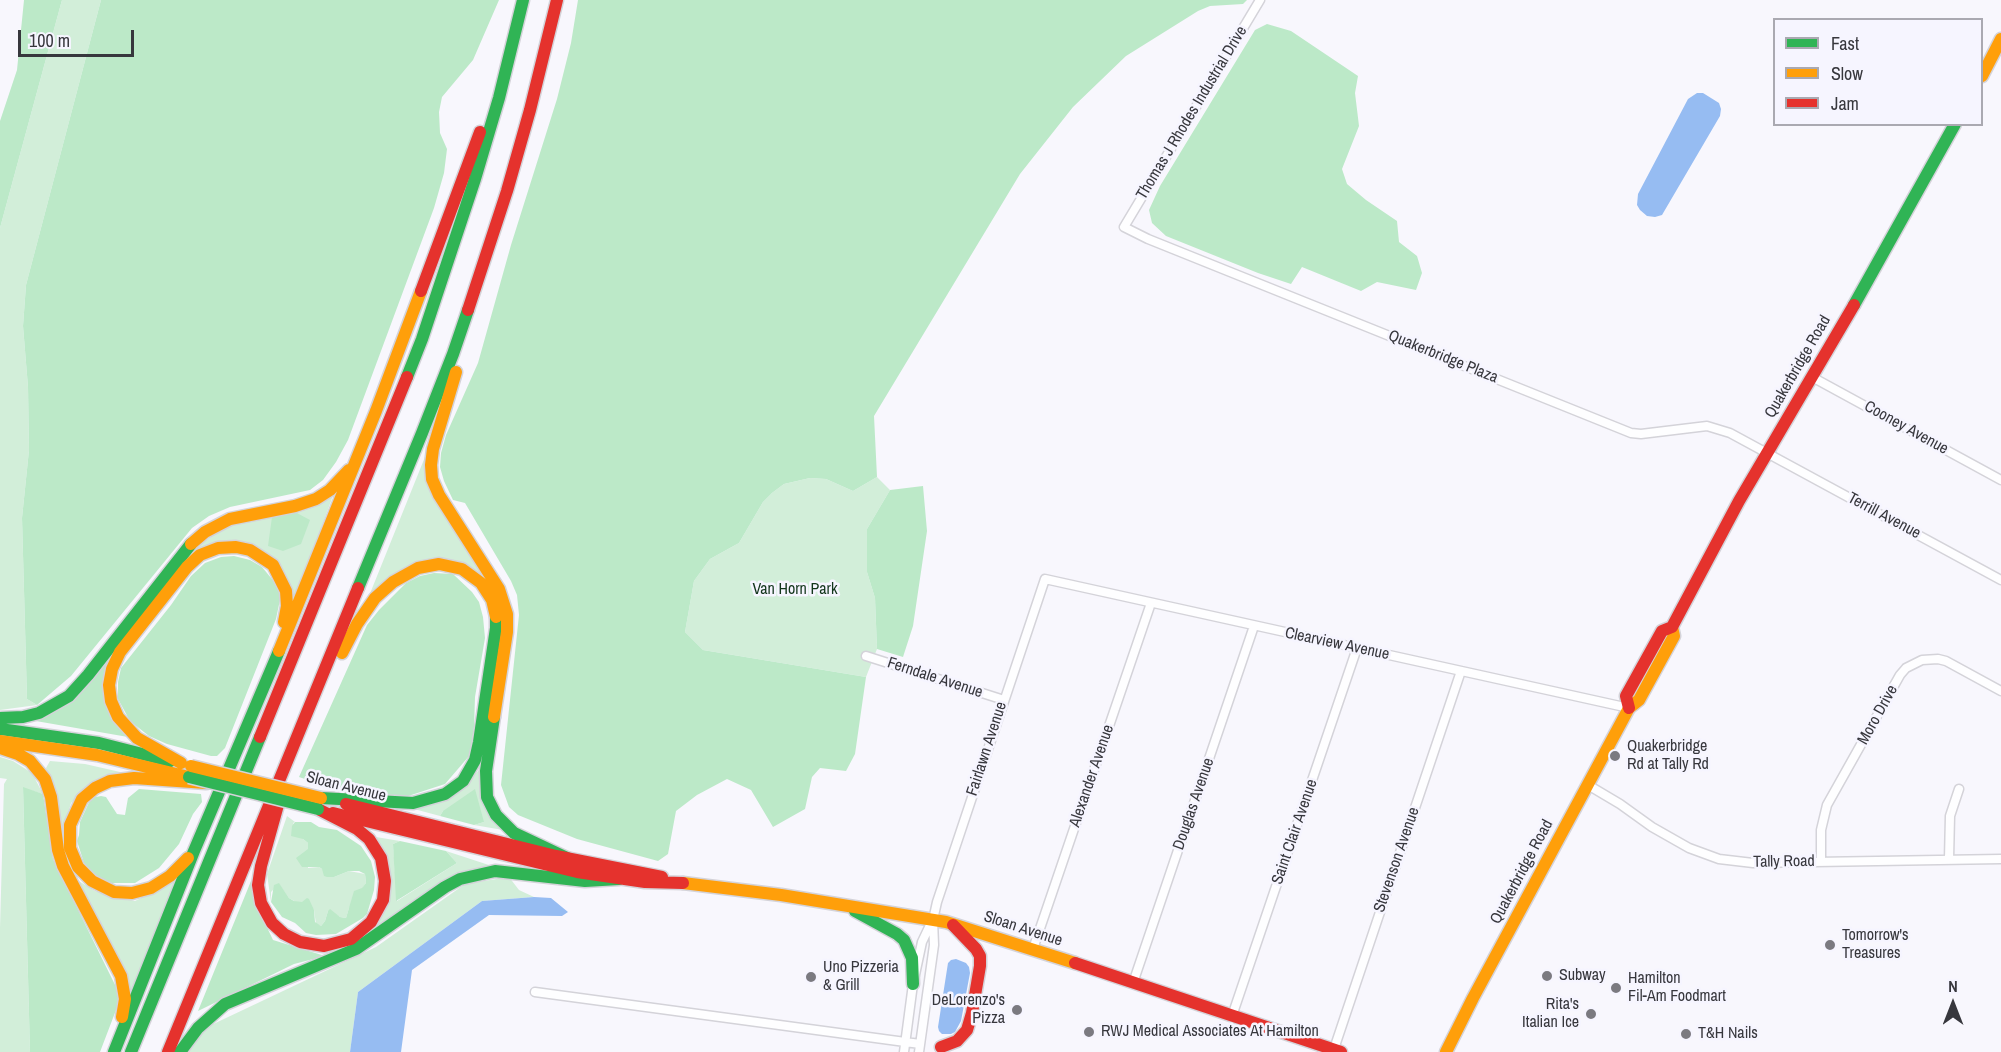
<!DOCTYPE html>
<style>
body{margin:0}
#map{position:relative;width:2001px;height:1052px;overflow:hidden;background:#f8f7fd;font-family:"Archivo Narrow",sans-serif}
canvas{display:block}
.legend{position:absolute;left:1773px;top:18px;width:210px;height:108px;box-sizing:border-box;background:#f6f5ff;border:2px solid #aaa9b1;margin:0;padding:8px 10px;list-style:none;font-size:18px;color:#37373d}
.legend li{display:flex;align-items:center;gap:12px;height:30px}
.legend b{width:30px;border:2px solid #aaa9b1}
.north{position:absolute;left:1923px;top:974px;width:60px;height:60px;-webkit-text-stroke:4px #f6f5ff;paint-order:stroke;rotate:0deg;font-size:16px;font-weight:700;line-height:24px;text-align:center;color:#37373d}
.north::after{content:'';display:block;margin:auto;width:21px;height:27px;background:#37373d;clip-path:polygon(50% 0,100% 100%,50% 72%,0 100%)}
.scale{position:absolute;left:18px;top:30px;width:116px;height:27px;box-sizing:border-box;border:3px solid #37373d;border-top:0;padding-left:8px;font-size:18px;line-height:21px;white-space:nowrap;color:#37373d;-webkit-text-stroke:4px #f6f5ff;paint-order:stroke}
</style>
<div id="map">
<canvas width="2001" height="1052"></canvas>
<ul class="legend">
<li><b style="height:8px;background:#30b455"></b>Fast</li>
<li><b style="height:8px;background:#ff9f0a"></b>Slow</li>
<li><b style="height:8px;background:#e5322d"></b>Jam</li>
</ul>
<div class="north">N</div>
<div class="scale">100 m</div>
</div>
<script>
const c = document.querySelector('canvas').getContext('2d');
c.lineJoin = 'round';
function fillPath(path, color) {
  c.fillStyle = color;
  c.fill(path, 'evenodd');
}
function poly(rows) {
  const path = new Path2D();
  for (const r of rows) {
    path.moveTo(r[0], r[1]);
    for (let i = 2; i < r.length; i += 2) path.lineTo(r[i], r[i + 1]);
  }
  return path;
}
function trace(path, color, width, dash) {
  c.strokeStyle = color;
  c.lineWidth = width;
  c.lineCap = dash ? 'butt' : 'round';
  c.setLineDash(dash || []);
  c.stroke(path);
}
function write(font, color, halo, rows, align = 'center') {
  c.font = font + ' "Archivo Narrow",sans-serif';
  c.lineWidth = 5;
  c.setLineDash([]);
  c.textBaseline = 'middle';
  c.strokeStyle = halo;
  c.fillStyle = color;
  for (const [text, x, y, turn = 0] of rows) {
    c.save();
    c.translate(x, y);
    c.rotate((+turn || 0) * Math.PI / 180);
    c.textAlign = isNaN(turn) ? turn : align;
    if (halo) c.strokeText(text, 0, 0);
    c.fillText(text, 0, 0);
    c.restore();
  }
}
fillPath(poly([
 [62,0,101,0,26,285,23,326,28,387,29,450,22,518,27,699,37,705,0,710,0,228],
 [429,447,428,478,483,574,446,560,369,596],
 [877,477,890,490,867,529,867,572,875,598,877,649,866,677,703,650,685,632,694,581,710,559,739,543,763,502,772,493,784,484,810,478,826,479,853,491],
 [334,493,292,608,272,558,195,548,227,526,295,512],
 [0,757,13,761,32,773,43,794,23,788,30,1052,0,1052,0,928,4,784,7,779,0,778],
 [50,761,85,764,129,774,95,781,71,803,64,827,60,831,59,809,46,768],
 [481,768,503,830,474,825,484,822,443,811,440,816,414,809,469,780],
 [287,816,295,822,293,823,303,839,308,843,308,868,319,867,334,877,349,871,365,874,366,883,349,908,346,918,340,917,328,911,325,921,321,926,316,924,314,910,302,902,296,902,289,898,279,884,271,892,271,902,267,874],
 [376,837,400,841,393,844,397,901,457,863,446,851,495,867,376,927,389,892],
 [509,877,519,890,534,897,482,901,358,992,350,1052,189,1052,207,1027,376,947,465,884],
 [77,880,95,891,135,901,177,880,132,995]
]), '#d2eed9');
fillPath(poly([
 [24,0,62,0,0,228,0,121,17,70],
 [101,0,499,0,473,60,442,97,439,112,440,133,447,149,444,173,434,208,348,440,336,462,323,480,310,490,230,507,209,516,192,528,71,676,37,705,27,699,22,518,29,450,28,387,23,326,26,285],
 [578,0,1247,0,1243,4,1210,6,1198,11,1126,56,1073,107,1020,174,874,416,877,477,853,491,826,479,810,478,784,484,772,493,763,502,739,543,710,559,694,581,685,632,703,650,866,677,855,754,846,771,820,768,812,777,805,809,773,827,751,790,727,779,697,795,676,811,668,854,658,861,577,839,518,815,509,807,501,785,519,615,517,595,511,581,465,503,453,500,444,481,440,467,441,453,446,435,478,363,511,245,557,99,571,43],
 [1267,24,1291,31,1358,76,1355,93,1359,126,1342,169,1347,184,1366,200,1397,221,1399,242,1417,256,1422,273,1416,290,1377,282,1361,291,1302,267,1291,284,1258,273,1166,236,1152,223,1149,210,1160,186,1255,30],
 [923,486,927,531,913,626,903,657,877,649,875,598,867,572,867,529,890,490],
 [295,512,310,520,301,544,283,551,268,546,272,517],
 [234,556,250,560,262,567,276,584,281,595,276,619,225,748,217,756,211,756,167,744,149,736,130,721,118,699,118,682,121,668,171,605,191,576,205,563,221,557],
 [434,573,453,574,472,592,479,602,483,617,485,638,475,697,474,728,470,755,445,784,402,798,326,786,299,777,367,625,379,610,406,583,420,576],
 [108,661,128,737,30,720],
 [23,787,43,794,53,859,121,997,100,1052,30,1052],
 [139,789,201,794,202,802,193,814,179,844,159,868,135,883,110,883,95,875,84,863,77,841,79,835,80,822,91,798,101,796,106,797,117,814,125,815,128,798],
 [475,789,484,822,474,825,440,816,443,811],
 [295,822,311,822,319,827,337,830,361,846,371,861,375,877,374,890,367,914,363,918,336,934,316,935,306,933,295,923,282,917,271,902,274,885,279,883,289,898,294,901,302,902,307,898,309,899,314,910,315,922,321,926,325,921,328,911,330,909,340,917,346,918,354,891,362,888,366,883,365,874,359,871,349,871,334,877,327,877,324,876,322,869,319,867,302,867,296,858,308,849,308,843,303,839,291,836,292,826],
 [400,841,446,851,457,863,396,901,393,844],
 [251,881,255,902,273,940,325,956,294,964,198,1011]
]), '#bce9c8');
fillPath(poly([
 [1697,93,1703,93,1719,103,1721,109,1720,116,1662,215,1655,217,1647,216,1640,210,1637,205,1638,194,1688,99],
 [534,897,551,898,568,912,562,916,489,915,412,970,401,1052,350,1052,358,992,482,901],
 [956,959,966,963,969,967,970,973,961,1021,955,1032,951,1034,942,1034,939,1031,938,1027,948,963,951,960]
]), '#96bcf2');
const street = poly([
 [1260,0,1124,227,1148,239,1631,433,1641,434,1707,426,1730,433,2001,580],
 [1812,377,2001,480],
 [866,656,1004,700],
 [1588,785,1620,804,1652,827,1689,848,1719,859,1753,863,2001,859],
 [1949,859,1950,816,1959,789],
 [1821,861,1821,830,1827,805,1900,675,1906,668,1922,660,1938,659,1946,661,2001,691],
 [1033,949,1151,603],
 [1133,983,1254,626],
 [535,992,920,1044],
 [1232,1016,1357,648],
 [1334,1049,1461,671],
 [904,1052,913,984,922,942,931,923],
 [919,1052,934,945,933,920,937,902,1045,579,1629,708]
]);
const fast = poly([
 [1854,305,1955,124],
 [407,377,422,339,475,179,499,98,523,0],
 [358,588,422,433,453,354,468,310],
 [494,717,486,771,487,797,496,815,514,833,569,859],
 [0,718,23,717,39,713,69,696,88,675,191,544],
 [0,729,99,743,170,761],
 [321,798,413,803,445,794,463,781,475,760,479,742,496,628,496,617],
 [855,911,897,934,904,940,912,958,913,984],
 [114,1052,194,851,279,651],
 [131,1052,260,737],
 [180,1052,198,1028,225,1004,356,949,445,887,460,879,495,871,585,881,619,879]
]);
const slow = poly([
 [1982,76,2001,39],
 [456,372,433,449,431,465,432,479,439,495,499,589,507,614,507,632,494,717],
 [191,544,205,532,230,519,295,506,316,499,330,490,349,470],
 [279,651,376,411,421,291],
 [342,653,357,624,375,598,393,582,418,568,439,564,462,569,481,583,492,600,496,617],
 [0,741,97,755,189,777],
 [0,748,18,754,30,761,45,779,51,797,58,850,63,866,121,976,125,999,122,1017],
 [181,763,137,738,118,717,111,701,109,685,112,669,120,652,187,567,200,555,218,548,236,547,250,550,273,565,286,591,287,606,284,622],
 [188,858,170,876,151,888,132,893,114,892,92,881,78,867,70,848,70,825,82,799,95,788,110,781,134,778,206,783],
 [683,883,781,895,946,922,1075,963],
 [1446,1052,1473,998,1629,708,1639,700,1674,636,1672,627]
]);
const jam = poly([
 [421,291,480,132],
 [468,310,507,191,530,110,557,0],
 [1629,708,1626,696,1662,631,1672,627,1739,501,1854,305],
 [260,737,407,377],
 [346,804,556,856,662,877],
 [278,805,261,866,258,885,261,903,272,923,284,934,300,942,324,946,351,939,371,922,383,900,385,881,381,858,369,839,357,829,318,809],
 [333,813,577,872,645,882,683,883],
 [1075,963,1341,1052],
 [941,1047,957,1041,967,1030,972,1013,980,966,980,956,976,949,953,925],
 [168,1052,358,588]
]);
trace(street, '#d4d3d9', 11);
trace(fast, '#d4d3d9', 15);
trace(slow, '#d4d3d9', 15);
trace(jam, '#d4d3d9', 15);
trace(street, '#fefeff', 8);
trace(fast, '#30b455', 12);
trace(slow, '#ff9f0a', 12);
trace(jam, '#e5322d', 12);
const fastBridge = poly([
 [189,777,318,809]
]);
const slowBridge = poly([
 [191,766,321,798]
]);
trace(fastBridge, '#d4d3d9', 15, []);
trace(slowBridge, '#d4d3d9', 15, []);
trace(fastBridge, '#30b455', 12);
trace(slowBridge, '#ff9f0a', 12);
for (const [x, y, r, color] of [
 [1615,756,6,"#7b7a80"],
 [1830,945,6,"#7b7a80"],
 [1547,976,6,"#7b7a80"],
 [811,977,6,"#7b7a80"],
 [1616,988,6,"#7b7a80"],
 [1017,1010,6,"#7b7a80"],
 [1591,1014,6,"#7b7a80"],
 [1089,1032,6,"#7b7a80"],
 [1686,1034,6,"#7b7a80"]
]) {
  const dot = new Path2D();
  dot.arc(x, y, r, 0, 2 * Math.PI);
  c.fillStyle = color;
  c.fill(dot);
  trace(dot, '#f6f5ff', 2);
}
write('16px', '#37373d', '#f6f5ff', [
 ["Thomas J Rhodes Industrial Drive",1192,113,-59],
 ["Quakerbridge Plaza",1443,357,22],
 ["Quakerbridge Road",1798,367,-60],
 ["Cooney Avenue",1906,428,29],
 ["Terrill Avenue",1884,516,28],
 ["Clearview Avenue",1337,644,12],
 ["Ferndale Avenue",935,678,18],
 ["Moro Drive",1878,715,-61],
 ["Fairlawn Avenue",987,749,-72],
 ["Alexander Avenue",1092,776,-71],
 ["Sloan Avenue",346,787,14],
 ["Douglas Avenue",1194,804,-71],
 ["Saint Clair Avenue",1295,832,-71],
 ["Stevenson Avenue",1397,860,-71],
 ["Tally Road",1784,862,-1],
 ["Quakerbridge Road",1522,872,-62],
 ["Sloan Avenue",1023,929,18]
]);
write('16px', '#12351b', '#f6f5ff', [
 ["Van Horn Park",795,590]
]);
write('16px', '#37373d', '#f6f5ff', [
 ["Quakerbridge",1627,747],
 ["Rd at Tally Rd",1627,765],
 ["Tomorrow's",1842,936],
 ["Treasures",1842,954],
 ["Uno Pizzeria",823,968],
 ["& Grill",823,986],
 ["Subway",1559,976],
 ["Hamilton",1628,979],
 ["Fil-Am Foodmart",1628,997],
 ["DeLorenzo's",1005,1001,"right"],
 ["Pizza",1005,1019,"right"],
 ["Rita's",1579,1005,"right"],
 ["Italian Ice",1579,1023,"right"],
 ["RWJ Medical Associates At Hamilton",1101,1032],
 ["T&H Nails",1698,1034]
], 'left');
</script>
